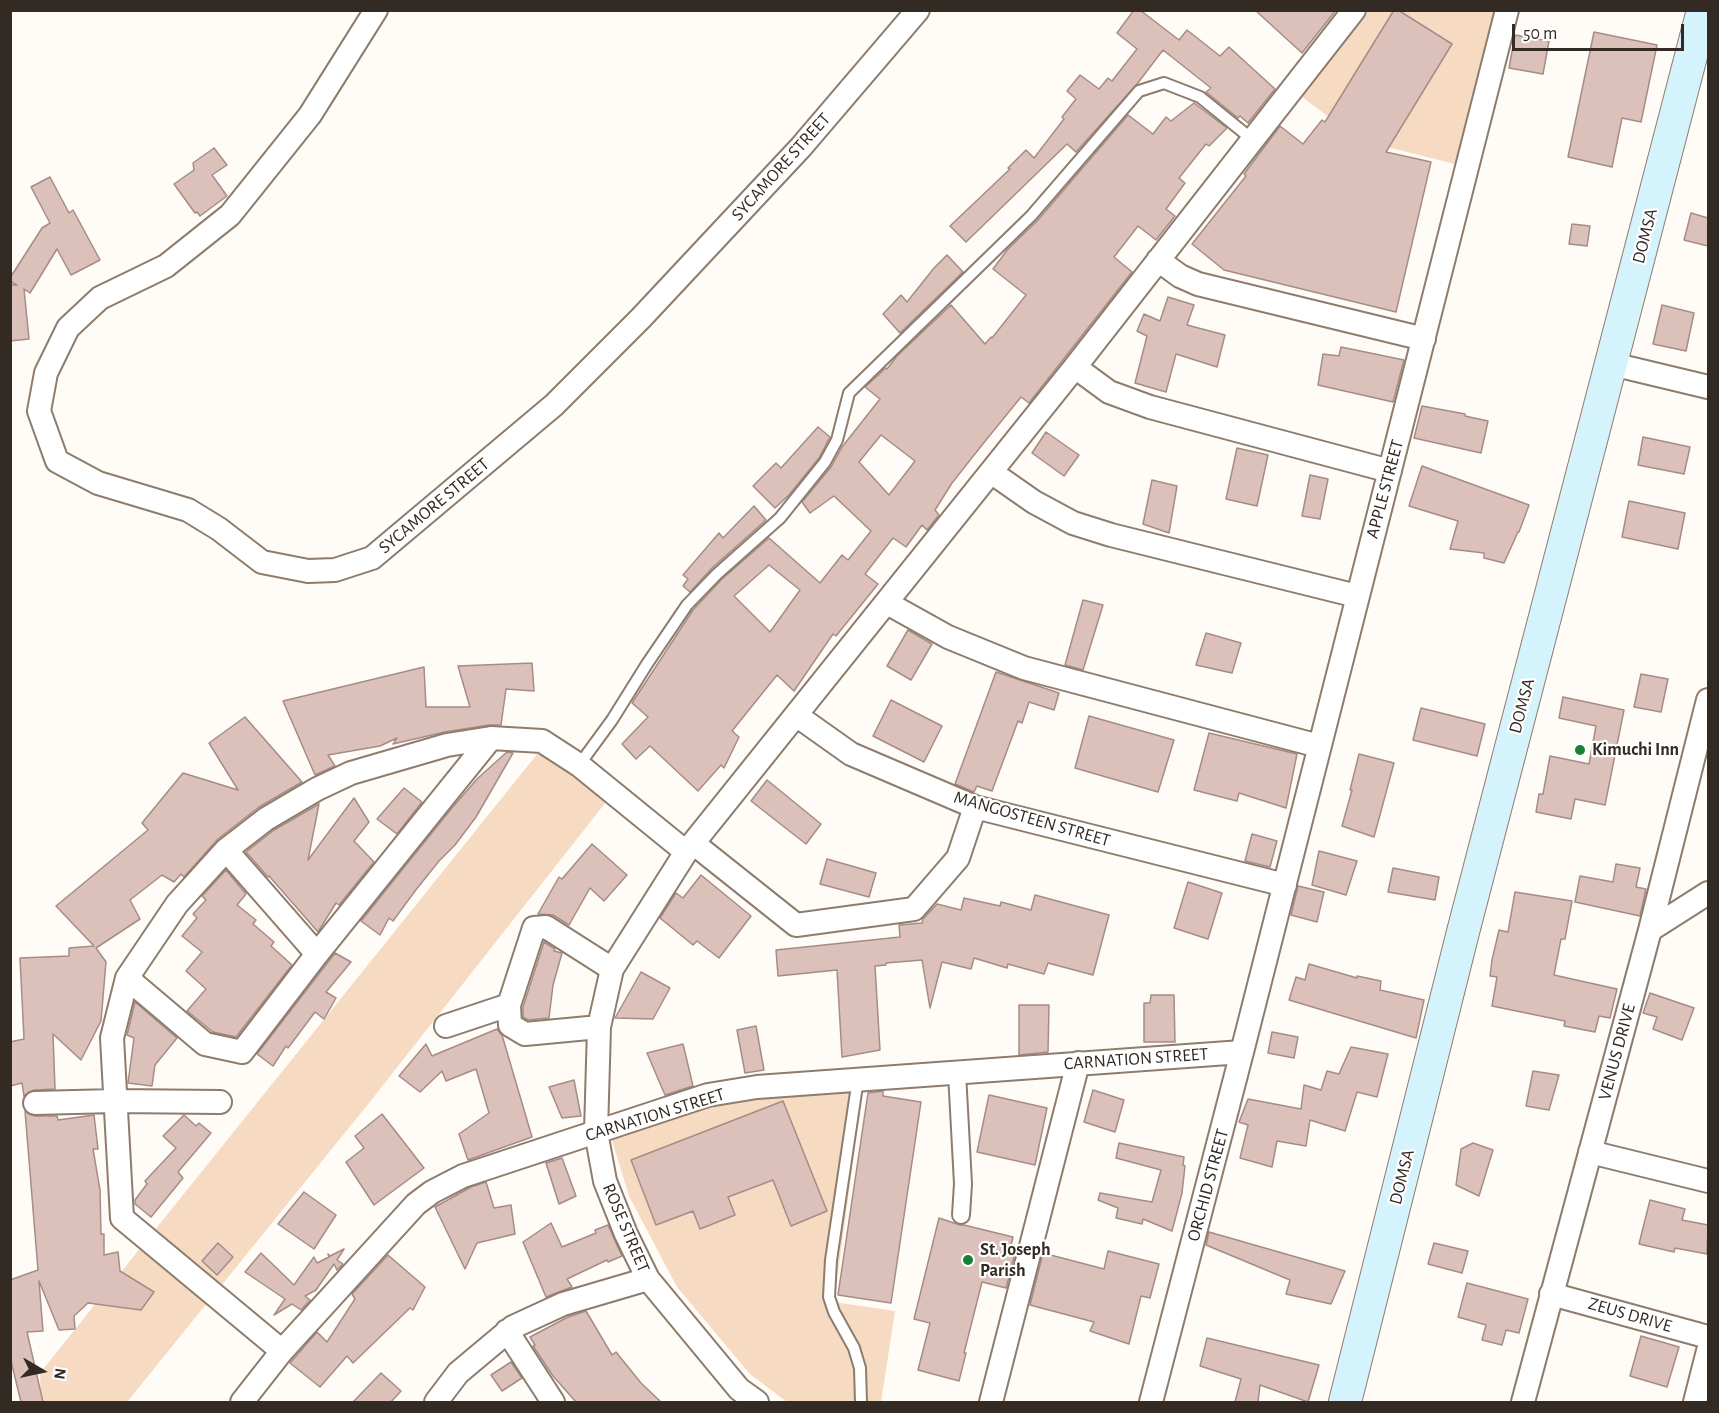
<!DOCTYPE html>
<style>
body{margin:0}
#map{position:relative;width:1719px;height:1413px;overflow:hidden;background:#fffbf7;font-family:"Alegreya Sans",sans-serif}
canvas{display:block}
.frame{position:absolute;inset:0;border:12px solid #322a23;pointer-events:none}
.north{position:absolute;left:12px;top:1341px;width:60px;height:60px;-webkit-text-stroke:4px #fff;paint-order:stroke;rotate:99deg;font-size:16px;font-weight:700;line-height:24px;text-align:center;color:#322a23}
.north::after{content:'';display:block;margin:auto;width:21px;height:27px;background:#322a23;clip-path:polygon(50% 0,100% 100%,50% 72%,0 100%)}
.scale{position:absolute;left:1512px;top:24px;width:172px;height:27px;box-sizing:border-box;border:3px solid #322a23;border-top:0;padding-left:8px;font-size:18px;line-height:21px;white-space:nowrap;color:#322a23;-webkit-text-stroke:4px #fff;paint-order:stroke}
</style>
<div id="map">
<canvas width="1719" height="1413"></canvas>
<div class="frame"></div>
<div class="north">N</div>
<div class="scale">50 m</div>
</div>
<script>
const c = document.querySelector('canvas').getContext('2d');
c.lineJoin = 'round';
function fillPath(path, color) {
  c.fillStyle = color;
  c.fill(path, 'evenodd');
}
function poly(rows) {
  const path = new Path2D();
  for (const r of rows) {
    path.moveTo(r[0], r[1]);
    for (let i = 2; i < r.length; i += 2) path.lineTo(r[i], r[i + 1]);
  }
  return path;
}
function trace(path, color, width, dash) {
  c.strokeStyle = color;
  c.lineWidth = width;
  c.lineCap = dash ? 'butt' : 'round';
  c.setLineDash(dash || []);
  c.stroke(path);
}
function write(font, color, halo, rows, align = 'center') {
  c.font = font + ' "Alegreya Sans",sans-serif';
  c.lineWidth = 4.5;
  c.setLineDash([]);
  c.textBaseline = 'middle';
  c.strokeStyle = halo;
  c.fillStyle = color;
  for (const [text, x, y, turn = 0] of rows) {
    c.save();
    c.translate(x, y);
    c.rotate((+turn || 0) * Math.PI / 180);
    c.textAlign = isNaN(turn) ? turn : align;
    if (halo) c.strokeText(text, 0, 0);
    c.fillText(text, 0, 0);
    c.restore();
  }
}
fillPath(poly([
 [1368,11,1495,11,1455,164,1359,140,1301,96],
 [538,753,572,775,606,802,369,1103,127,1402,41,1402,40,1373],
 [863,1088,834,1302,895,1311,881,1402,787,1402,750,1374,677,1287,629,1196,612,1140,712,1107,787,1095]
]), '#f6dac2');
const building = poly([
 [1134,10,1140,10,1179,40,1187,30,1220,56,1229,47,1275,89,1248,123,1240,116,1238,118,1206,92,1211,88,1163,50,1137,84,1076,152,1067,144,966,242,950,226,1010,169,1008,168,1026,150,1034,158,1064,119,1062,117,1076,99,1067,91,1080,75,1099,89,1108,78,1112,81,1137,49,1117,33,1134,10],
 [1255,10,1336,10,1302,53,1255,10],
 [1394,10,1398,10,1452,44,1386,152,1431,162,1396,312,1224,270,1192,244,1246,176,1244,174,1280,126,1303,144,1322,120,1325,122,1394,10],
 [1594,32,1657,45,1641,122,1622,118,1612,167,1568,157,1594,32],
 [1515,35,1549,41,1543,74,1509,68,1515,35],
 [1194,103,1227,128,1209,146,1206,144,1179,178,1185,183,1166,209,1175,216,1156,240,1138,226,1114,257,1132,272,1029,403,1021,397,982,445,952,483,935,510,939,515,927,530,922,525,906,547,893,538,865,574,878,584,836,636,833,634,794,691,777,675,732,731,739,737,724,768,721,765,698,791,650,746,636,759,622,744,648,717,632,703,693,610,722,579,769,538,820,583,842,555,848,560,871,531,834,496,810,513,802,502,831,467,842,447,880,399,865,387,886,368,887,369,897,356,951,305,985,344,991,337,992,338,1026,295,993,269,1008,249,1037,221,1128,115,1153,134,1166,117,1171,121,1194,103],
 [881,435,915,461,889,495,859,462,881,435],
 [769,565,800,590,770,632,734,596,769,565],
 [214,148,227,165,212,175,227,196,200,216,197,212,195,213,174,184,194,170,193,163,214,148],
 [50,177,69,213,73,210,100,260,71,275,57,249,30,293,24,289,29,339,10,341,10,285,17,285,10,281,10,278,42,228,50,223,31,187,50,177],
 [1691,213,1708,218,1708,246,1684,240,1691,213],
 [1572,224,1590,226,1587,246,1569,244,1572,224],
 [947,255,963,272,900,333,883,314,901,295,907,302,934,268,947,255],
 [1168,297,1194,305,1187,325,1225,335,1217,367,1176,354,1166,392,1135,383,1147,336,1137,331,1144,314,1160,321,1168,297],
 [1662,305,1694,313,1686,351,1653,344,1662,305],
 [1341,347,1404,360,1393,402,1318,385,1323,354,1339,356,1341,347],
 [1422,406,1465,414,1465,416,1488,421,1481,453,1414,438,1422,406],
 [818,427,830,437,819,458,789,495,775,508,753,486,776,463,781,468,818,427],
 [1046,432,1079,455,1064,476,1032,453,1046,432],
 [1643,437,1690,447,1684,474,1638,465,1643,437],
 [1237,448,1268,455,1257,506,1226,499,1237,448],
 [1422,466,1529,505,1519,532,1518,532,1504,563,1484,558,1484,553,1450,549,1458,521,1409,506,1422,466],
 [1310,475,1328,479,1320,519,1302,516,1310,475],
 [1152,480,1177,486,1169,533,1143,524,1152,480],
 [1629,501,1685,513,1678,549,1622,537,1629,501],
 [754,506,766,520,712,568,690,592,683,586,688,579,683,575,719,533,723,538,754,506],
 [1083,600,1103,605,1083,670,1065,665,1083,600],
 [908,630,932,644,911,680,887,666,908,630],
 [1206,633,1241,643,1232,673,1196,665,1206,633],
 [532,663,534,691,506,689,501,725,489,725,445,732,393,744,397,738,380,746,328,755,335,766,315,775,283,701,424,667,426,707,470,707,458,666,532,663],
 [996,672,1059,693,1054,710,1029,702,1022,723,1018,721,992,791,977,786,974,792,955,784,996,672],
 [1641,674,1668,679,1661,712,1634,707,1641,674],
 [1563,697,1624,710,1605,805,1575,799,1571,819,1536,812,1539,794,1543,794,1550,756,1589,764,1596,726,1559,718,1563,697],
 [891,700,942,726,924,762,873,736,891,700],
 [1421,708,1485,724,1477,756,1413,740,1421,708],
 [1089,716,1174,740,1158,792,1075,768,1089,716],
 [245,717,302,782,259,807,218,839,184,877,181,874,174,882,162,875,130,900,140,919,96,948,106,962,101,1021,81,1060,53,1034,55,1089,34,1090,24,1096,22,1083,10,1086,10,1042,24,1039,20,958,69,956,69,948,94,946,56,906,148,830,142,823,183,773,238,790,209,743,245,717],
 [1209,733,1297,754,1286,808,1239,793,1237,801,1194,790,1209,733],
 [507,752,513,753,476,817,455,845,439,861,415,891,393,921,389,918,380,935,361,921,451,809,478,778,507,752],
 [1359,754,1394,763,1374,837,1342,826,1352,790,1350,790,1359,754],
 [767,780,821,824,806,844,751,801,767,780],
 [404,788,422,802,397,834,377,819,404,788],
 [354,798,369,822,354,841,374,862,339,905,336,903,318,932,269,876,268,877,246,852,274,830,319,804,308,860,354,798],
 [1252,834,1277,841,1270,867,1245,861,1252,834],
 [592,844,627,875,604,901,590,888,569,925,553,915,538,914,559,877,562,879,592,844],
 [1319,851,1357,861,1346,895,1312,885,1319,851],
 [827,859,876,873,869,897,820,884,827,859],
 [1616,864,1640,868,1636,887,1646,889,1640,916,1575,902,1580,876,1613,882,1616,864],
 [1393,868,1439,877,1435,900,1388,892,1393,868],
 [226,870,246,894,237,905,256,920,253,924,274,942,271,946,292,965,236,1037,213,1032,187,1011,206,989,186,971,202,952,182,936,197,918,193,914,206,900,202,896,226,870],
 [701,875,751,916,719,958,697,941,693,945,660,918,676,893,683,898,701,875],
 [1188,882,1222,893,1208,939,1174,928,1188,882],
 [1298,886,1324,892,1317,922,1291,915,1298,886],
 [1515,892,1572,901,1565,939,1561,939,1554,975,1617,989,1610,1018,1599,1016,1595,1032,1564,1026,1565,1021,1492,1006,1497,977,1490,976,1492,960,1499,930,1508,932,1515,892],
 [1035,895,1109,915,1093,975,1048,963,1044,974,1008,964,1007,968,974,958,971,969,942,962,930,1008,922,960,886,963,886,965,875,966,880,1050,842,1057,837,970,778,976,776,950,900,937,899,925,922,923,923,919,937,904,961,910,964,898,1000,906,1001,902,1031,910,1035,895],
 [544,942,555,949,554,951,562,953,553,985,549,1018,528,1020,523,1017,523,1007,544,942],
 [335,953,351,962,326,992,336,998,324,1019,315,1012,288,1048,286,1046,273,1066,257,1054,335,953],
 [1309,964,1357,978,1357,976,1381,981,1380,990,1424,1000,1416,1038,1289,1000,1296,977,1305,980,1309,964],
 [641,972,670,988,653,1019,615,1018,641,972],
 [1650,993,1694,1008,1682,1040,1653,1029,1657,1017,1643,1013,1650,993],
 [1151,995,1174,995,1175,1042,1144,1042,1144,1003,1150,1003,1151,995],
 [135,1002,177,1038,155,1065,152,1086,128,1083,134,1038,127,1035,135,1002],
 [1019,1005,1049,1005,1048,1052,1019,1055,1019,1005],
 [756,1026,764,1070,745,1073,737,1030,756,1026],
 [497,1029,502,1035,532,1137,468,1160,459,1134,489,1113,476,1069,446,1081,442,1071,420,1092,399,1076,426,1044,432,1056,497,1029],
 [1272,1032,1298,1037,1294,1058,1268,1053,1272,1032],
 [683,1044,693,1086,665,1095,647,1053,683,1044],
 [1351,1047,1388,1054,1377,1097,1357,1092,1345,1131,1310,1120,1306,1146,1277,1141,1272,1167,1240,1158,1248,1125,1239,1122,1248,1099,1301,1109,1304,1085,1321,1090,1327,1071,1339,1074,1351,1047],
 [1533,1071,1559,1075,1549,1110,1526,1106,1533,1071],
 [574,1080,581,1116,562,1118,549,1087,574,1080],
 [1093,1090,1124,1100,1115,1132,1084,1122,1093,1090],
 [883,1091,883,1096,921,1102,891,1303,838,1295,868,1093,883,1091],
 [989,1095,1047,1108,1035,1165,977,1152,989,1095],
 [783,1101,827,1211,791,1226,773,1180,728,1197,735,1215,700,1229,693,1211,656,1225,631,1160,783,1101],
 [25,1111,35,1116,57,1116,58,1120,94,1115,98,1149,93,1149,100,1190,101,1234,104,1234,104,1255,118,1252,120,1271,154,1292,141,1310,88,1303,74,1316,75,1329,59,1330,39,1281,43,1331,27,1332,43,1402,21,1402,10,1357,10,1280,38,1270,25,1111],
 [382,1114,424,1168,374,1205,346,1162,364,1148,355,1136,382,1114],
 [184,1115,196,1126,199,1123,211,1133,178,1172,183,1178,151,1217,135,1204,135,1200,147,1184,145,1181,176,1148,163,1136,184,1115],
 [1119,1143,1184,1157,1183,1165,1185,1166,1182,1193,1172,1231,1143,1219,1142,1224,1116,1218,1118,1208,1098,1200,1100,1193,1152,1202,1161,1170,1116,1158,1119,1143],
 [1473,1143,1493,1150,1479,1196,1456,1185,1461,1149,1473,1143],
 [562,1158,576,1196,559,1204,546,1163,562,1158],
 [486,1182,494,1208,511,1205,515,1234,477,1243,465,1269,435,1207,471,1187,486,1182],
 [304,1192,336,1215,314,1249,278,1224,304,1192],
 [1650,1200,1685,1209,1682,1220,1708,1225,1707,1254,1675,1248,1674,1252,1639,1244,1650,1200],
 [939,1218,960,1225,964,1225,1013,1237,1011,1245,1017,1246,1006,1288,982,1282,964,1353,966,1353,959,1381,918,1370,930,1323,914,1319,939,1218],
 [551,1223,562,1247,596,1233,595,1230,608,1225,622,1256,608,1262,607,1260,567,1279,572,1287,546,1297,523,1242,551,1223],
 [1209,1232,1345,1271,1331,1304,1286,1294,1290,1280,1206,1245,1209,1232],
 [218,1243,233,1257,217,1275,202,1261,218,1243],
 [1434,1243,1468,1251,1462,1273,1428,1264,1434,1243],
 [344,1249,337,1260,343,1264,337,1270,334,1264,316,1290,305,1296,310,1300,301,1310,292,1304,274,1315,285,1299,245,1272,261,1253,294,1285,314,1257,317,1263,329,1257,328,1254,330,1256,344,1249],
 [1108,1251,1159,1264,1150,1298,1141,1296,1129,1344,1090,1331,1094,1322,1030,1305,1043,1253,1104,1269,1108,1251],
 [388,1255,425,1287,413,1310,410,1308,353,1363,347,1356,320,1387,290,1363,317,1332,327,1342,355,1299,352,1294,388,1255],
 [1467,1283,1528,1299,1519,1333,1506,1330,1502,1345,1482,1340,1486,1325,1458,1317,1467,1283],
 [586,1311,612,1355,616,1352,641,1383,661,1402,576,1402,553,1376,533,1346,535,1345,530,1337,568,1317,586,1311],
 [1641,1336,1679,1347,1667,1387,1630,1376,1641,1336],
 [1207,1338,1319,1365,1308,1402,1260,1385,1258,1402,1235,1402,1241,1379,1200,1366,1207,1338],
 [511,1362,522,1378,502,1391,491,1375,511,1362],
 [381,1373,401,1391,391,1402,353,1402,381,1373]
]);
fillPath(building, '#dcc0ba');
trace(building, '#a68c86', 1.5);
const service = poly([
 [579,765,612,720,647,664,687,605,717,574,780,518,825,462,837,440,849,393,1031,216,1139,91,1164,83,1200,97,1253,140],
 [858,1079,831,1260,829,1297,834,1312,854,1348,860,1368,861,1402]
]);
const pedestrian = poly([
 [957,1073,963,1184,961,1215]
]);
const minor = poly([
 [376,10,310,115,230,215,166,266,100,298,68,328,46,373,39,411,57,461,98,483,188,510,219,529,262,562,308,571,335,570,372,558,554,405,641,318,801,147,918,10],
 [1158,260,1180,276,1198,284,1424,339],
 [1612,364,1708,387],
 [1075,367,1109,392,1150,407,1390,471],
 [991,472,1034,502,1073,523,1111,535,1357,596],
 [887,603,948,637,1024,668,1319,746],
 [796,715,851,754,975,807,1285,885],
 [693,843,796,925,914,909,958,858,975,807],
 [226,850,317,954],
 [1650,930,1708,893],
 [127,978,205,1044,242,1052,317,954,491,738],
 [446,1026,509,1005],
 [599,1027,525,1034,510,1025,509,1005,534,928,546,927,612,969],
 [35,1103,114,1101,220,1102],
 [1590,1152,1708,1181],
 [1551,1294,1708,1337],
 [507,1331,553,1402],
 [282,1351,122,1218,112,1038,127,978,177,904,226,850,266,819,317,789,351,773,447,745,491,738,542,741,579,765,686,852],
 [242,1402,282,1351,416,1204,432,1192,463,1176,708,1095,757,1087,1242,1052],
 [436,1402,458,1373,513,1327,563,1304,648,1279],
 [757,1402,739,1389,648,1279,626,1234,605,1181,596,1132,599,1027,612,969,686,852,1075,367,1354,10],
 [991,1402,1078,1063],
 [1151,1402,1242,1052,1507,10],
 [1523,1402,1650,930,1708,700],
 [1695,1402,1708,1351]
]);
const secondary = poly([
 [1345,1402,1463,932,1703,10]
]);
trace(service, '#8e7c6c', 14);
trace(pedestrian, '#8e7c6c', 20);
trace(minor, '#8e7c6c', 26);
trace(secondary, '#8e7c6c', 34);
trace(service, '#fff', 10);
trace(pedestrian, '#fff', 16);
trace(minor, '#fff', 22);
trace(secondary, '#d4f3fc', 32);
for (const [x, y, r, color] of [
 [1580,750,6,"#168035"],
 [968,1260,6,"#168035"]
]) {
  const dot = new Path2D();
  dot.arc(x, y, r, 0, 2 * Math.PI);
  c.fillStyle = color;
  c.fill(dot);
  trace(dot, '#fff', 2);
}
write('18px', '#322a23', '#fff', [
 ["SYCAMORE STREET",781,167,-48],
 ["DOMSA",1645,236,-76],
 ["APPLE STREET",1385,489,-75],
 ["SYCAMORE STREET",434,506,-40],
 ["DOMSA",1522,706,-75],
 ["MANGOSTEEN STREET",1032,819,16],
 ["VENUS DRIVE",1617,1052,-75],
 ["CARNATION STREET",1136,1059,-4],
 ["CARNATION STREET",655,1115,-17],
 ["DOMSA",1402,1177,-76],
 ["ORCHID STREET",1208,1185,-75],
 ["ROSE STREET",626,1228,67],
 ["ZEUS DRIVE",1630,1315,16]
]);
write('bold 18px', '#322a23', '#fff', [
 ["Kimuchi Inn",1592,750],
 ["St. Joseph",980,1250],
 ["Parish",980,1271]
], 'left');
</script>
